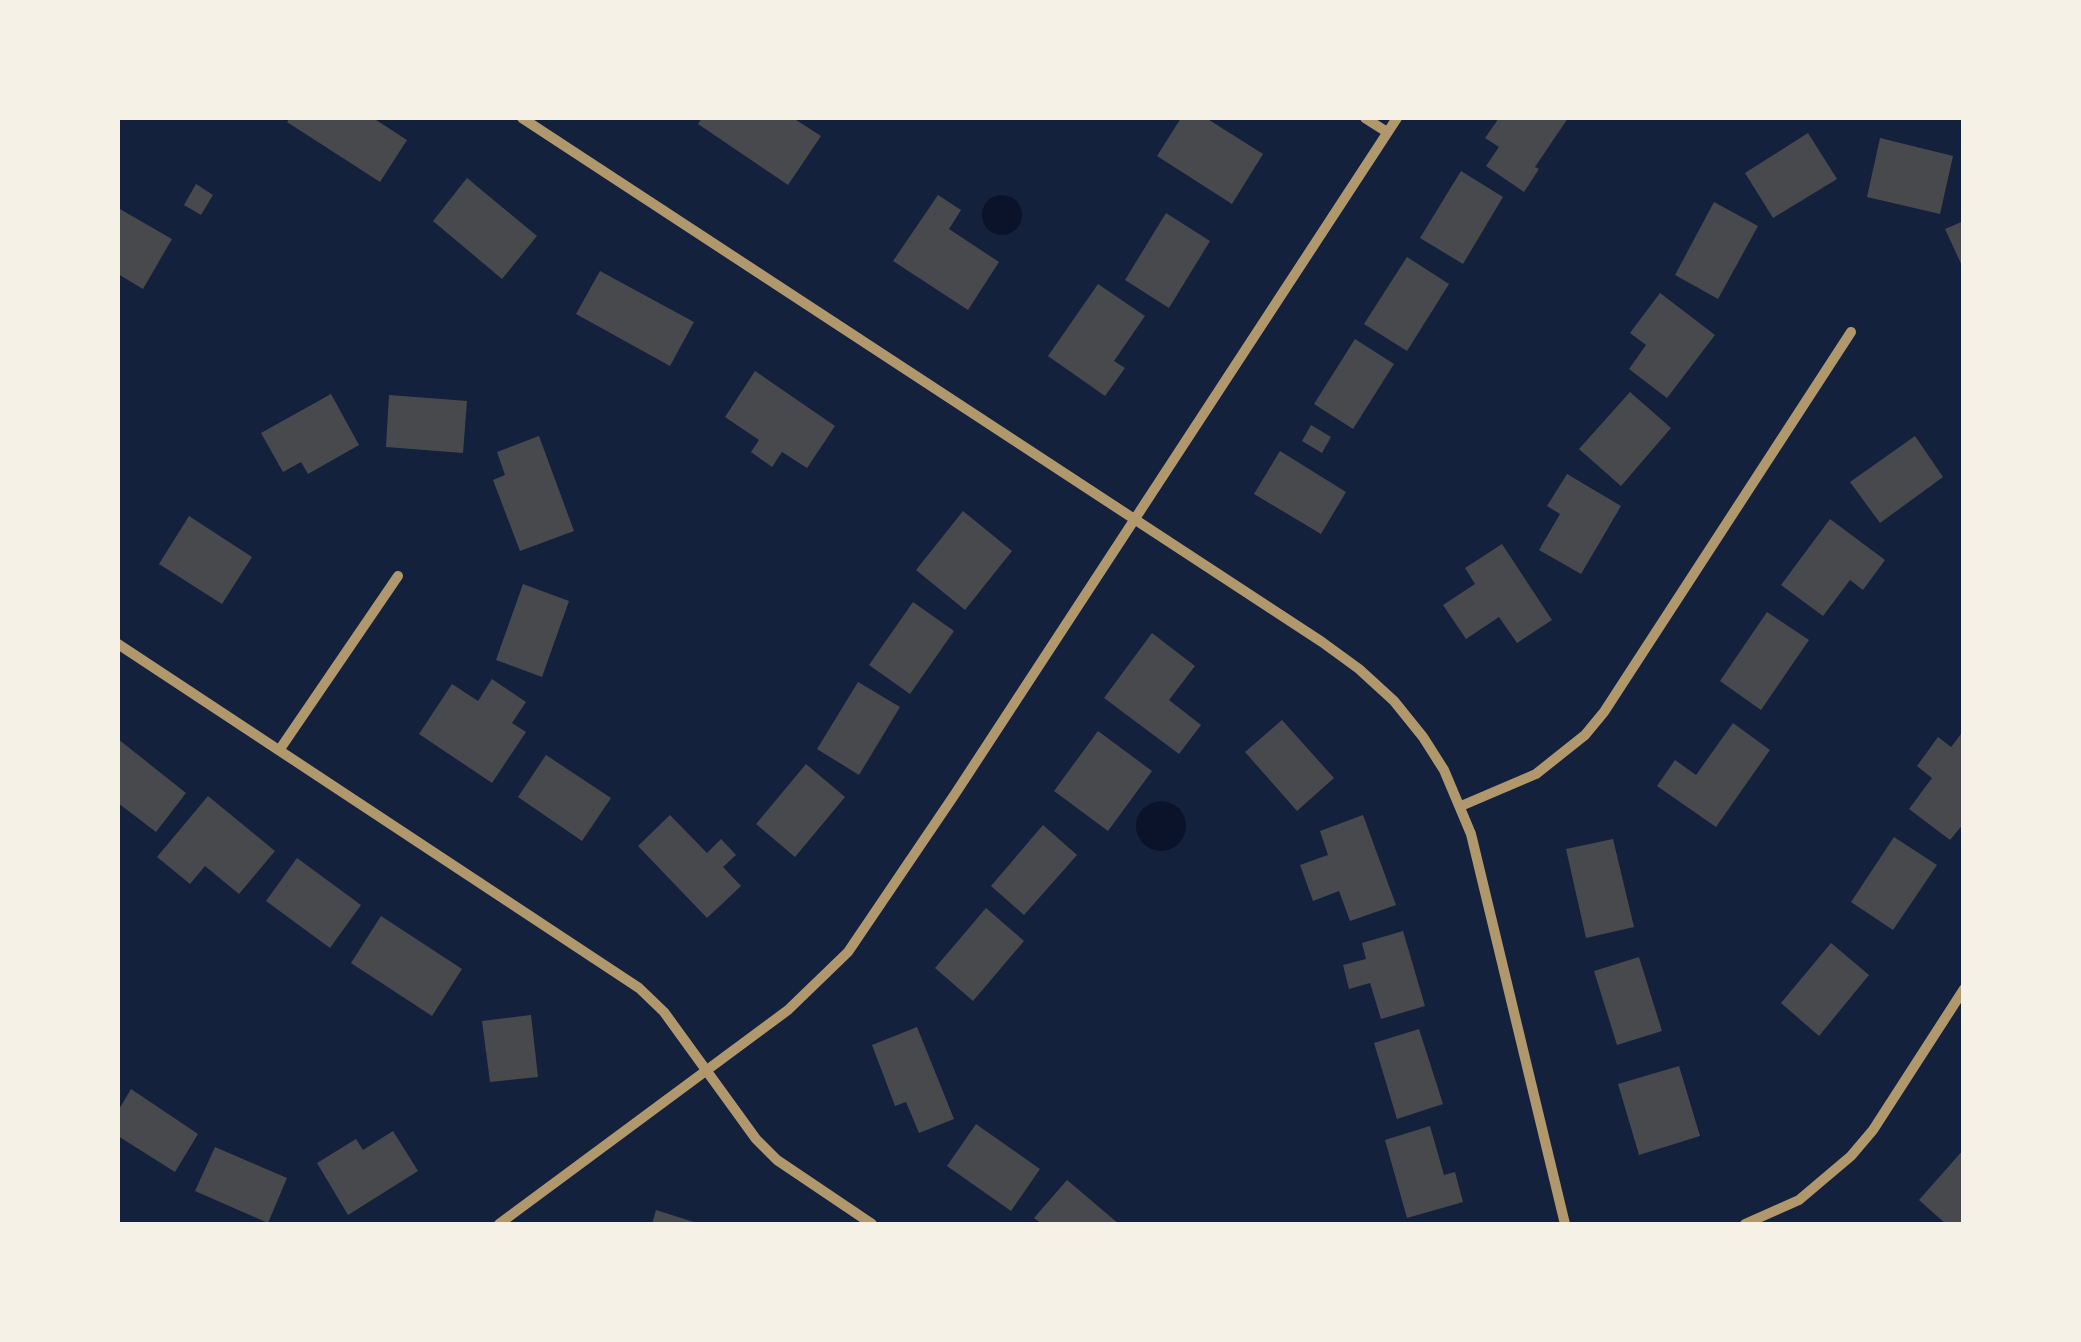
<!DOCTYPE html>
<style>
body{margin:0}
#map{position:relative;width:2081px;height:1342px;overflow:hidden;background:#14213d;font-family:Merriweather,serif}
canvas{display:block}
.frame{position:absolute;inset:0;border:120px solid #f6f1e7;pointer-events:none}
</style>
<div id="map">
<canvas width="2081" height="1342"></canvas>
<div class="frame"></div>
</div>
<script>
const c = document.querySelector('canvas').getContext('2d');
c.lineJoin = 'round';
function fillPath(path, color) {
  c.fillStyle = color;
  c.fill(path, 'evenodd');
}
function poly(rows) {
  const path = new Path2D();
  for (const r of rows) {
    if (r.length === 3) {
      path.moveTo(r[0] + r[2], r[1]);
      path.arc(r[0], r[1], r[2], 0, 2 * Math.PI);
      continue;
    }
    path.moveTo(r[0], r[1]);
    for (let i = 2; i < r.length; i += 2) path.lineTo(r[i], r[i + 1]);
  }
  return path;
}
function trace(path, color, width, dash) {
  c.strokeStyle = color;
  c.lineWidth = width;
  c.lineCap = dash ? 'butt' : 'round';
  c.setLineDash(dash || []);
  c.stroke(path);
}
fillPath(poly([
 [1002,215,20],
 [1161,826,25]
]), '#0b132b');
fillPath(poly([
 [290,118,373,118,407,140,380,182,287,122],
 [702,118,793,118,821,136,788,185,698,124],
 [1181,118,1206,118,1263,154,1232,204,1157,156],
 [1499,118,1568,118,1535,167,1539,169,1524,192,1486,166,1499,147,1485,138],
 [1808,133,1837,179,1773,218,1745,173],
 [1880,138,1953,156,1940,214,1867,197],
 [1461,171,1503,197,1463,264,1420,238],
 [467,178,537,236,502,279,433,221],
 [196,184,213,195,201,215,184,205],
 [938,195,961,210,949,229,999,262,968,310,893,261],
 [1714,202,1758,226,1718,299,1675,275],
 [118,208,172,239,143,289,118,274],
 [1166,213,1210,241,1169,308,1125,280],
 [1964,221,1964,270,1945,229],
 [1407,257,1449,284,1407,351,1364,324],
 [600,271,694,322,670,366,576,314],
 [1098,284,1145,316,1114,361,1125,368,1105,396,1048,356],
 [1660,293,1715,335,1667,398,1629,369,1646,345,1630,333],
 [1355,339,1394,364,1353,429,1314,404],
 [755,371,835,426,807,468,782,452,772,467,751,452,759,440,725,417],
 [1630,392,1671,428,1621,486,1579,449],
 [331,394,359,445,308,474,301,462,283,472,261,433],
 [389,395,467,401,463,453,386,447],
 [1311,425,1331,437,1322,453,1302,441],
 [539,436,574,531,520,551,493,480,505,475,497,452],
 [1915,436,1943,477,1880,523,1850,482],
 [1280,451,1346,492,1321,534,1254,494],
 [1567,474,1621,506,1581,574,1539,550,1560,514,1547,506],
 [963,511,1012,551,965,610,916,570],
 [189,516,252,557,222,604,159,564],
 [1830,519,1885,560,1863,590,1850,580,1823,616,1781,585],
 [1502,544,1552,620,1517,643,1499,617,1466,639,1443,605,1475,584,1465,568],
 [523,584,569,601,542,677,496,660],
 [913,602,954,631,910,694,869,665],
 [1767,612,1809,640,1761,710,1720,681],
 [1152,633,1195,666,1169,700,1201,725,1179,754,1104,698],
 [492,679,526,702,512,723,526,732,492,783,419,734,452,684,478,701],
 [858,682,900,707,859,775,817,749],
 [1282,720,1334,778,1297,811,1245,752],
 [1733,723,1770,750,1716,827,1657,786,1675,760,1696,775],
 [1964,730,1964,823,1950,840,1909,809,1932,778,1917,766,1938,737,1951,747],
 [1098,731,1152,771,1108,831,1054,791],
 [118,739,186,793,156,832,118,803],
 [546,755,611,798,582,841,518,797],
 [806,764,845,797,795,857,756,824],
 [208,796,275,851,239,894,205,866,190,884,157,857],
 [670,815,707,853,721,839,736,855,723,867,741,886,707,918,638,846],
 [1363,815,1396,905,1350,921,1339,891,1313,901,1300,865,1328,855,1320,831],
 [1043,825,1077,855,1024,915,991,886],
 [1894,837,1937,865,1893,930,1851,902],
 [1613,839,1634,927,1586,938,1566,849],
 [297,858,361,905,330,948,266,901],
 [986,908,1024,941,973,1001,935,968],
 [381,916,462,969,432,1016,351,963],
 [1403,931,1425,1006,1381,1019,1370,983,1349,989,1343,965,1366,959,1362,943],
 [1831,943,1869,975,1819,1036,1781,1003],
 [1639,957,1662,1031,1617,1045,1594,971],
 [531,1015,538,1077,490,1082,482,1021],
 [917,1027,954,1119,919,1133,906,1102,895,1106,872,1045],
 [1419,1029,1443,1104,1397,1119,1374,1043],
 [1679,1066,1700,1136,1639,1155,1618,1084],
 [131,1089,198,1134,175,1172,118,1136,118,1111],
 [976,1124,1040,1169,1011,1211,947,1166],
 [1430,1126,1444,1175,1455,1172,1463,1202,1407,1218,1385,1140],
 [393,1131,418,1171,348,1215,317,1163,356,1139,363,1150],
 [215,1147,287,1178,268,1223,195,1191],
 [1964,1149,1964,1224,1946,1224,1919,1200],
 [1067,1180,1119,1224,1042,1224,1034,1218],
 [656,1210,700,1224,652,1224]
]), '#48494c');
trace(poly([
 [522,118,1322,642,1359,669,1394,701,1423,737,1444,770,1471,834,1565,1224],
 [1365,118,1387,132],
 [118,644,639,988,664,1012,756,1139,777,1160,872,1224],
 [280,749,398,576],
 [1461,806,1536,774,1585,735,1604,712,1851,332],
 [499,1224,788,1010,848,952,955,794,1397,118],
 [1745,1224,1799,1200,1851,1156,1873,1130,1964,989]
]), '#b1986c', 10);
</script>
